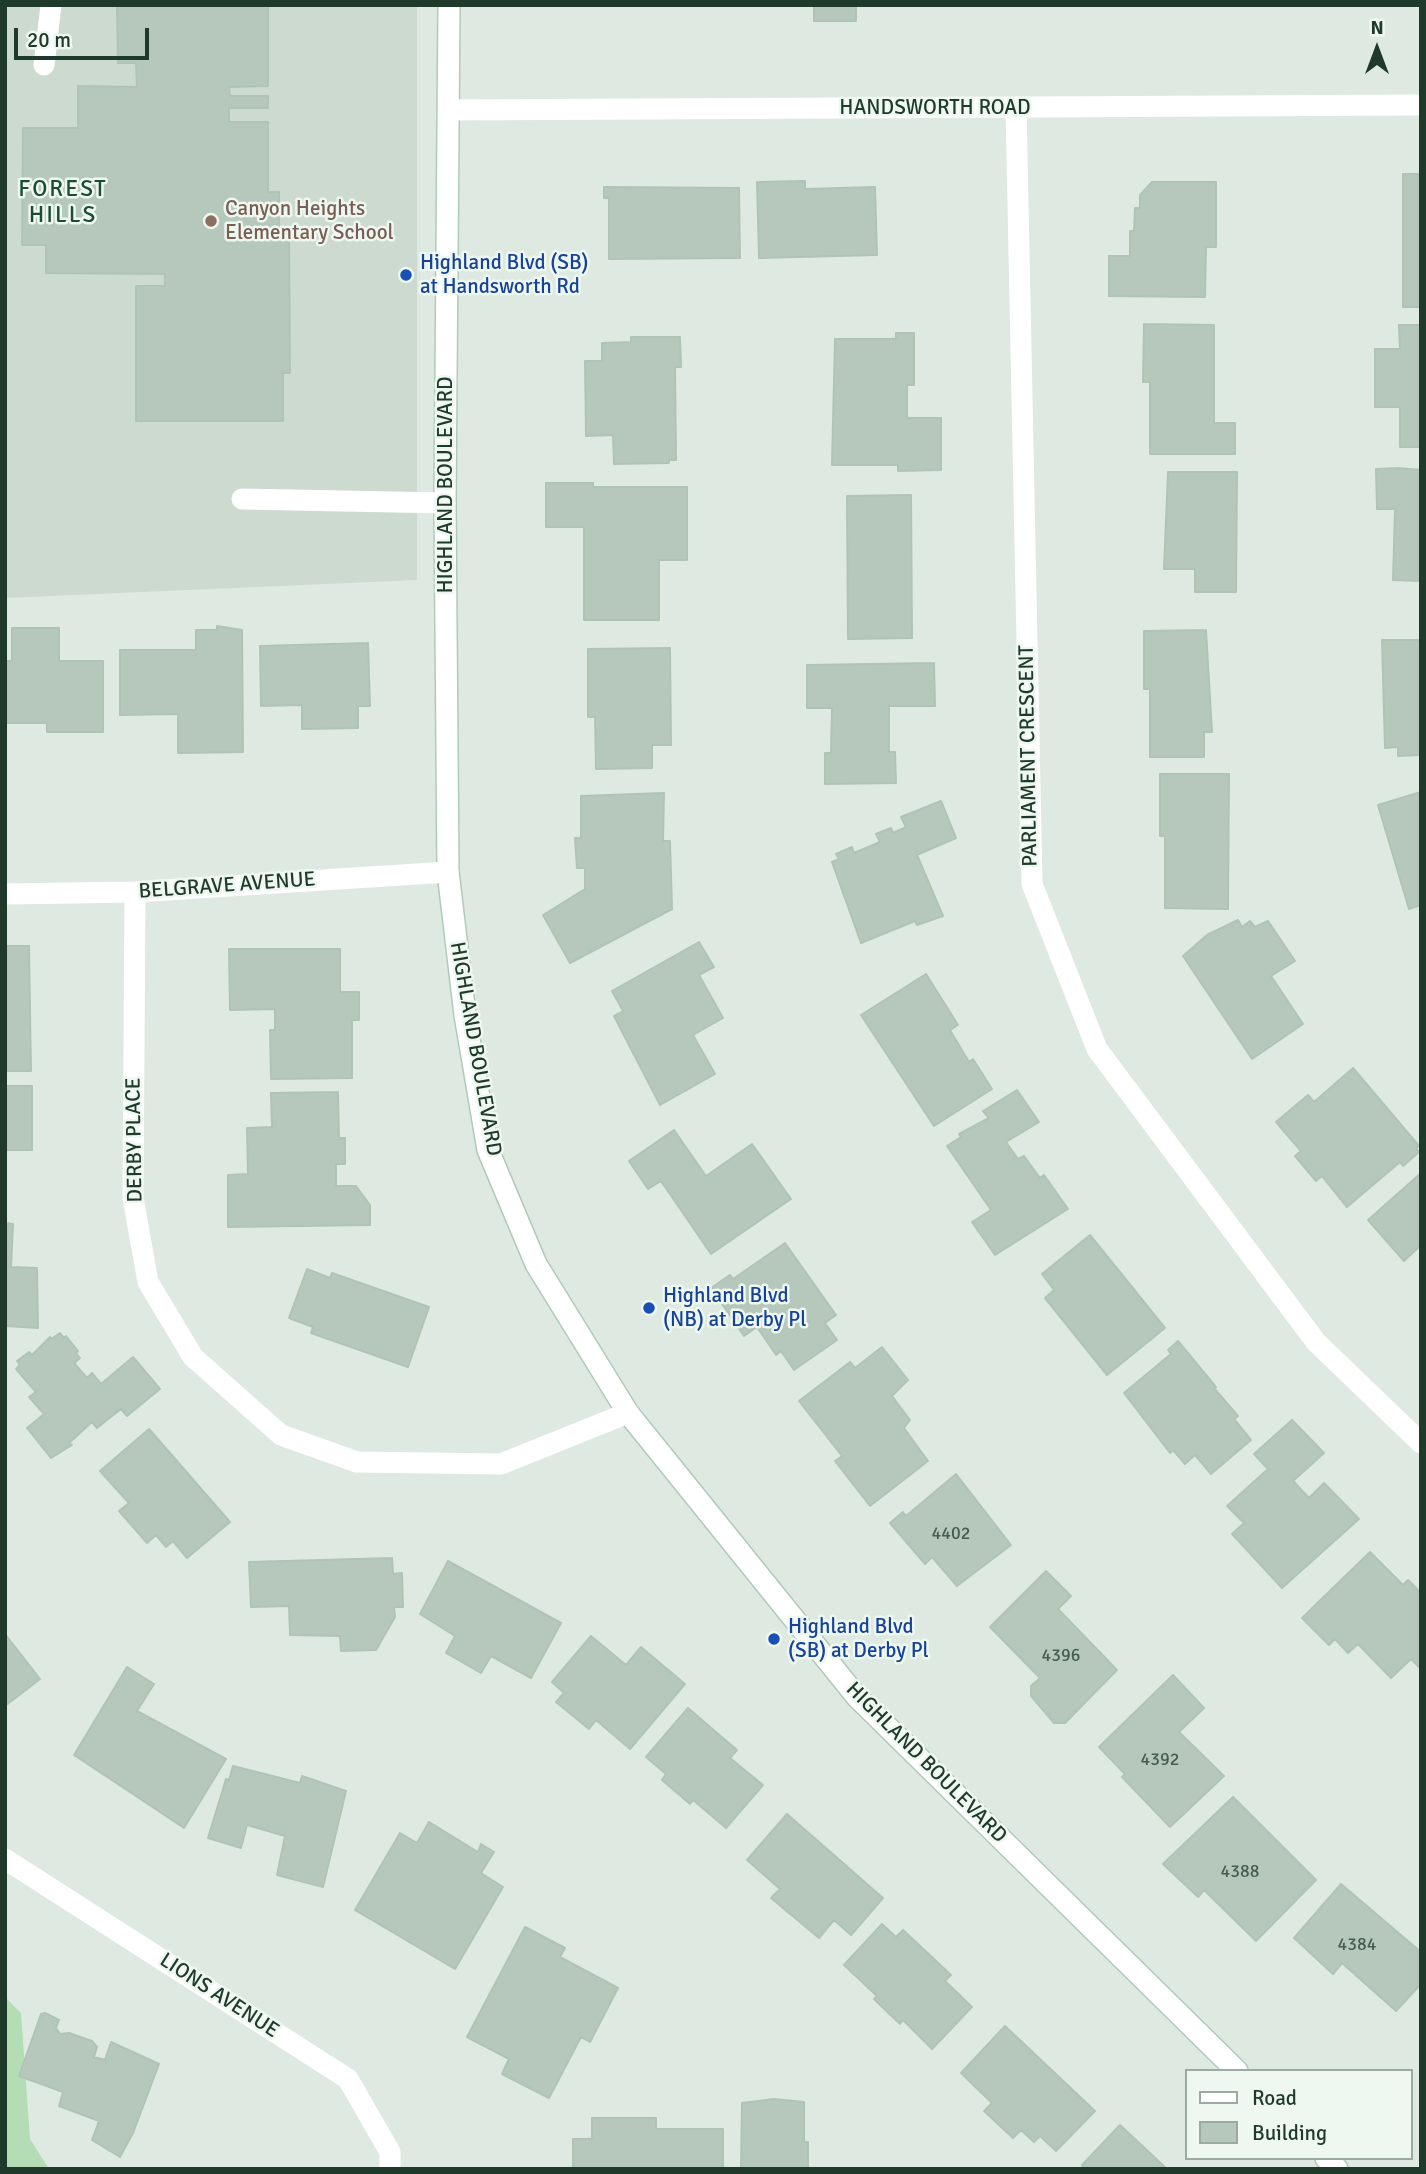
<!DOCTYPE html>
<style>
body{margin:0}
#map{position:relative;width:1426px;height:2174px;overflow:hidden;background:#deeae1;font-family:Signika,sans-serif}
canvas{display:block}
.frame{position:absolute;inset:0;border:7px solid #1f3a2b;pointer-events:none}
.legend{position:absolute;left:1185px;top:2069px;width:228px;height:91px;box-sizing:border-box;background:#eef7f0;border:2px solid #9baba1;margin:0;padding:9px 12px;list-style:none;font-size:21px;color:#1f3a2b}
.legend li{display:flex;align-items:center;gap:14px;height:35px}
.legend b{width:35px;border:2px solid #9baba1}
.north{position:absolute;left:1342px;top:14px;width:70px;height:70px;-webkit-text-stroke:5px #eef7f0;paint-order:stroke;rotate:0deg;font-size:19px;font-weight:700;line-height:28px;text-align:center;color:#1f3a2b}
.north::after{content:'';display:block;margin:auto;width:24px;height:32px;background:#1f3a2b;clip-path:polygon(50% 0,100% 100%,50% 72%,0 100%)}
.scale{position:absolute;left:14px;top:28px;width:135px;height:32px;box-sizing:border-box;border:4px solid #1f3a2b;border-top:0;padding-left:9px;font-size:21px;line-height:24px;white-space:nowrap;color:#1f3a2b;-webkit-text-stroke:5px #eef7f0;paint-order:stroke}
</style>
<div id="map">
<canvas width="1426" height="2174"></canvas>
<div class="frame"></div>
<ul class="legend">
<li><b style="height:9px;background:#fff"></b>Road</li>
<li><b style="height:19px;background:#b6c8bc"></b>Building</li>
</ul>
<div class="north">N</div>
<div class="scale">20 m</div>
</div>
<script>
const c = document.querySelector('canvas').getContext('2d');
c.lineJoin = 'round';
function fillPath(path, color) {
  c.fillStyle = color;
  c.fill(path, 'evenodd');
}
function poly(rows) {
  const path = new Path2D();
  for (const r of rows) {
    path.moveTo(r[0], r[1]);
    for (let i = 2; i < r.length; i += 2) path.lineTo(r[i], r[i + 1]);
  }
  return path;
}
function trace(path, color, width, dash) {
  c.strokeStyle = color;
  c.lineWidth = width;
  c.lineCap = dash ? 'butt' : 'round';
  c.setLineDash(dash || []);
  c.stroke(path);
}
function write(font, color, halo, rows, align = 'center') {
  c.font = font + ' Signika,sans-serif';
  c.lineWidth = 5;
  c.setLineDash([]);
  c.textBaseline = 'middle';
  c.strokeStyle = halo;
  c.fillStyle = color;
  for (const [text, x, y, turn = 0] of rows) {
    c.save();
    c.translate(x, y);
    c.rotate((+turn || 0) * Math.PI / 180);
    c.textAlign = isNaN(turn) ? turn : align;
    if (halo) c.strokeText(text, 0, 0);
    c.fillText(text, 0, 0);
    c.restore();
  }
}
fillPath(poly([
 [5,5,417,5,417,580,5,598]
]), '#ccdad0');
fillPath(poly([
 [5,1997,21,2013,30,2139,49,2169,5,2169]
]), '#b5ddb5');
const building = poly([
 [117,5,268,5,268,86,229,87,230,96,268,96,268,108,229,108,229,122,268,122,268,192,279,192,279,239,289,239,290,373,283,373,283,421,136,421,136,286,165,286,165,274,46,273,46,245,22,245,23,128,78,128,78,86,137,87,136,63,118,63,117,5],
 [814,5,856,5,856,21,814,21,814,5],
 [1403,174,1421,174,1421,307,1403,307,1403,174],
 [805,181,805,189,875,187,877,255,759,258,757,182,805,181],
 [1152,182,1216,182,1216,247,1206,247,1205,297,1109,296,1109,256,1130,256,1130,231,1134,231,1135,208,1140,208,1140,195,1152,182],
 [604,187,739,188,740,258,609,259,609,198,604,198,604,187],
 [1144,324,1214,325,1214,423,1235,423,1235,454,1150,454,1150,382,1143,382,1144,324],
 [1399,325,1421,325,1421,447,1400,447,1400,407,1375,407,1375,349,1400,349,1399,325],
 [896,333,914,333,914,385,907,385,907,418,941,418,941,470,898,471,898,465,832,465,835,339,896,339,896,333],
 [631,337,680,337,681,367,675,367,676,460,669,460,669,463,614,464,613,435,586,436,585,361,602,361,602,343,631,342,631,337],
 [1398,468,1421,470,1421,581,1393,580,1395,509,1377,509,1376,469,1398,468],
 [1168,472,1237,472,1236,592,1195,592,1195,569,1164,569,1168,472],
 [546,483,593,483,593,487,687,487,687,560,659,560,659,620,584,620,584,527,546,527,546,483],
 [911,495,912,638,848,639,847,496,911,495],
 [217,626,242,630,243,752,178,753,178,714,120,715,120,650,196,650,196,630,217,630,217,626],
 [12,628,59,628,59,661,103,661,103,732,47,732,47,723,5,723,5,661,12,661,12,628],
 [1206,630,1212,732,1204,732,1204,757,1150,757,1150,689,1144,689,1144,631,1206,630],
 [1382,640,1421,640,1421,755,1398,756,1398,747,1385,748,1382,640],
 [368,643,370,706,358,706,358,728,302,729,302,705,261,706,260,646,368,643],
 [670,648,671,745,652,745,652,768,596,769,595,717,588,717,588,649,670,648],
 [934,663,935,706,889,706,889,752,895,752,896,783,825,784,825,753,831,753,832,708,807,708,807,665,934,663],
 [1160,774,1229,774,1228,909,1165,908,1165,836,1160,836,1160,774],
 [1421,792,1421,905,1409,909,1378,805,1421,792],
 [664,793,663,841,670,841,672,909,570,963,543,915,585,889,585,868,577,868,575,838,581,838,581,796,664,793],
 [941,801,956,838,917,855,943,916,917,925,915,921,861,943,832,862,839,859,836,854,852,847,854,853,880,842,876,834,891,828,893,833,906,827,901,817,941,801],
 [1238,920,1242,927,1250,921,1255,927,1268,921,1295,961,1271,976,1303,1024,1252,1059,1183,956,1207,935,1238,920],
 [699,942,714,967,699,975,723,1018,693,1035,715,1074,660,1105,614,1016,623,1011,612,991,699,942],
 [5,946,29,946,31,1071,5,1071,5,946],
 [229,949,340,949,340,992,359,992,359,1020,352,1020,352,1078,271,1079,270,1030,275,1030,275,1009,230,1010,229,949],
 [926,974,958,1025,950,1030,969,1062,973,1059,992,1089,934,1126,861,1015,926,974],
 [1353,1068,1419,1146,1416,1148,1419,1152,1403,1166,1400,1162,1347,1207,1322,1176,1316,1181,1295,1156,1301,1151,1276,1122,1308,1095,1314,1102,1353,1068],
 [5,1086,32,1086,32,1150,5,1150,5,1086],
 [1017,1090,1039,1122,1006,1142,1018,1159,1024,1156,1040,1178,1044,1175,1068,1209,995,1255,972,1222,991,1210,947,1146,961,1137,959,1134,989,1118,983,1111,1017,1090],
 [338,1092,339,1138,345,1138,345,1164,336,1164,336,1186,356,1186,370,1205,370,1225,228,1227,228,1175,248,1174,247,1128,272,1127,271,1093,338,1092],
 [674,1130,706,1176,752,1144,791,1199,711,1254,661,1181,648,1189,629,1161,674,1130],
 [1421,1173,1421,1245,1404,1261,1368,1220,1421,1173],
 [5,1223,13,1224,11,1267,37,1268,38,1328,5,1326,5,1223],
 [1090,1235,1165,1328,1107,1375,1045,1298,1054,1290,1042,1274,1090,1235],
 [785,1243,836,1315,825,1323,837,1340,794,1370,781,1351,776,1355,757,1327,744,1336,711,1288,730,1275,733,1279,785,1243],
 [307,1269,330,1278,332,1273,429,1307,408,1367,311,1333,313,1327,289,1318,307,1269],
 [60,1333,64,1338,66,1336,78,1351,76,1353,80,1358,74,1363,87,1378,92,1373,101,1384,133,1357,160,1389,127,1416,121,1409,97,1428,92,1422,69,1443,72,1445,51,1458,27,1428,44,1414,29,1397,36,1392,16,1369,20,1365,17,1361,29,1352,32,1355,50,1337,51,1339,60,1333],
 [1178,1341,1216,1387,1214,1388,1238,1416,1234,1419,1251,1440,1211,1474,1195,1455,1185,1464,1173,1450,1170,1453,1124,1393,1171,1354,1168,1350,1178,1341],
 [882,1347,908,1380,892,1396,910,1420,904,1428,928,1461,870,1506,835,1461,842,1456,799,1401,850,1362,855,1368,882,1347],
 [1292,1420,1324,1453,1293,1481,1309,1498,1324,1483,1359,1519,1282,1588,1232,1534,1244,1523,1227,1506,1268,1469,1254,1454,1292,1420],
 [149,1429,230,1522,187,1558,173,1541,166,1547,156,1535,147,1543,119,1511,129,1503,100,1471,149,1429],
 [956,1474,1011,1545,957,1586,932,1557,925,1564,890,1523,903,1512,906,1516,956,1474],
 [1370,1552,1403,1585,1408,1580,1421,1593,1421,1669,1411,1659,1391,1678,1358,1644,1348,1653,1335,1639,1329,1645,1302,1618,1370,1552],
 [392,1558,393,1574,402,1573,403,1607,394,1607,395,1617,376,1650,341,1651,340,1636,290,1635,289,1606,251,1607,249,1562,392,1558],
 [448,1561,561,1623,531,1678,491,1656,481,1673,446,1653,455,1636,420,1614,448,1561],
 [1046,1571,1071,1596,1058,1609,1117,1670,1065,1723,1054,1723,1031,1696,1031,1686,1040,1678,990,1627,1046,1571],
 [5,1634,40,1679,5,1706,5,1634],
 [591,1636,626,1665,641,1647,685,1684,630,1749,596,1720,589,1729,556,1702,564,1693,552,1682,591,1636],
 [127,1667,154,1684,137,1711,226,1759,184,1828,74,1755,127,1667],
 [1173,1675,1204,1708,1179,1732,1224,1776,1170,1827,1122,1777,1125,1774,1099,1747,1173,1675],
 [688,1708,737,1750,730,1758,763,1785,726,1828,693,1800,690,1804,662,1780,666,1774,646,1757,688,1708],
 [233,1766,300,1783,302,1776,346,1791,323,1887,277,1875,285,1836,247,1825,241,1848,208,1838,226,1779,229,1780,233,1766],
 [1233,1797,1316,1880,1256,1941,1204,1890,1198,1897,1163,1864,1233,1797],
 [787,1814,883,1898,851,1935,834,1920,819,1938,771,1898,780,1889,747,1860,787,1814],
 [429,1822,478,1852,481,1844,494,1852,481,1873,503,1887,455,1969,355,1910,400,1833,417,1843,429,1822],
 [1341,1884,1421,1952,1421,1984,1396,2011,1342,1963,1333,1974,1294,1938,1341,1884],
 [882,1924,896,1937,903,1930,951,1975,945,1981,972,2007,932,2049,903,2020,900,2024,874,1999,877,1996,844,1965,882,1924],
 [525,1927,565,1948,560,1957,618,1988,590,2042,581,2037,549,2098,502,2074,509,2059,467,2037,525,1927],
 [45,2013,59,2020,56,2028,60,2034,69,2033,92,2041,97,2047,94,2057,105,2060,111,2042,159,2064,133,2133,120,2157,92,2140,99,2121,59,2106,63,2092,19,2076,41,2014,45,2013],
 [1005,2026,1095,2111,1056,2151,1040,2136,1034,2142,1021,2130,1013,2138,984,2111,992,2103,961,2073,1005,2026],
 [774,2099,804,2102,804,2142,808,2142,808,2169,741,2169,742,2103,774,2099],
 [592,2118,656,2118,656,2129,723,2129,723,2169,573,2169,573,2139,592,2139,592,2118],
 [1120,2125,1167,2169,1084,2169,1082,2165,1120,2125]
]);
fillPath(building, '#b6c8bc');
trace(building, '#b0c4b6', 2);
const secondary = poly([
 [449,5,445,503,448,872,465,1015,488,1150,536,1264,628,1413,857,1697,1237,2071],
 [1326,2158,1337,2169]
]);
trace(secondary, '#b0caba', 24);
trace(poly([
 [44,65,51,5],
 [242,499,445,503]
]), '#fff', 21);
trace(poly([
 [1016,107,1032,884,1097,1049,1316,1342,1421,1443],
 [449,110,1421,105],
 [135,892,133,1198,148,1282,193,1357,281,1435,357,1462,501,1464,628,1413],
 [5,894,135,892,448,872],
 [5,1859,348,2079,390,2152,390,2169]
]), '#fff', 21);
trace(secondary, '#fff', 21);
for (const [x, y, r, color] of [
 [211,221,7,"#8d6e63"],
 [406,275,7,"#1a4fb4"],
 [649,1308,7,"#1a4fb4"],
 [774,1639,7,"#1a4fb4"]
]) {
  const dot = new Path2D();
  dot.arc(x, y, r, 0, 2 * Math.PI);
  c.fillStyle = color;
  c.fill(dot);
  trace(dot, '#eef7f0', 2.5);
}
write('18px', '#455e4f', null, [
 ["4402",951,1534],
 ["4396",1061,1656],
 ["4392",1160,1760],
 ["4388",1240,1872],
 ["4384",1357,1945]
]);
write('21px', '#1f3a2b', '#eef7f0', [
 ["HANDSWORTH ROAD",935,108],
 ["HIGHLAND BOULEVARD",446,485,-90],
 ["PARLIAMENT CRESCENT",1029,756,-91],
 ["BELGRAVE AVENUE",227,886,-4],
 ["HIGHLAND BOULEVARD",475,1049,80],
 ["DERBY PLACE",135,1140,-91],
 ["HIGHLAND BOULEVARD",926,1763,45],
 ["LIONS AVENUE",219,1996,33]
]);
write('21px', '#785e54', '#eef7f0', [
 ["Canyon Heights",225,209],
 ["Elementary School",225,233]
], 'left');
write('21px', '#164399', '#eef7f0', [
 ["Highland Blvd (SB)",420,263],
 ["at Handsworth Rd",420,287],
 ["Highland Blvd",663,1296],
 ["(NB) at Derby Pl",663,1320],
 ["Highland Blvd",788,1627],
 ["(SB) at Derby Pl",788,1651]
], 'left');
c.letterSpacing = '2px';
write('23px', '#1a4d33', '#eef7f0', [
 ["FOREST",63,190],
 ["HILLS",63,216]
]);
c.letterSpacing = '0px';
</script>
